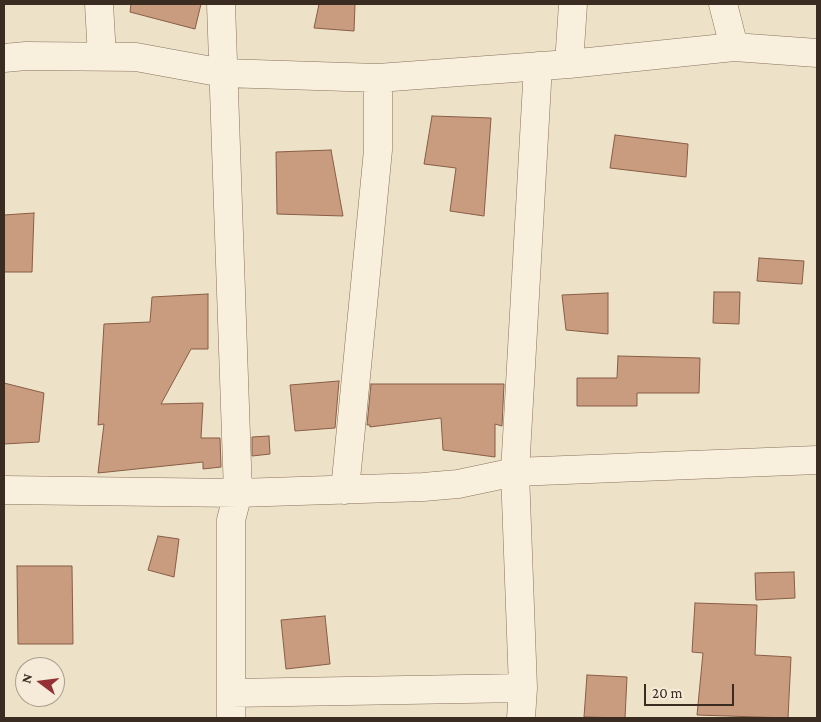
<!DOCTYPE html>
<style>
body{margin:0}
#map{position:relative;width:821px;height:722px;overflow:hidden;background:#ede1c8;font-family:"Crimson Pro",serif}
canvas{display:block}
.frame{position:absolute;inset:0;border:5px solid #3a2c21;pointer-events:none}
.north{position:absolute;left:15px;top:657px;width:50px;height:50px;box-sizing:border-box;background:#f5ebd8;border:1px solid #aa9f8f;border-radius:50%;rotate:285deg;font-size:14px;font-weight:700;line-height:20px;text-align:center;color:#3a2c21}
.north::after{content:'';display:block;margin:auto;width:18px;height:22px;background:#953034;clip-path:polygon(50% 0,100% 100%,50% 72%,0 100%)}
.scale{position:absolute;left:644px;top:684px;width:90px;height:22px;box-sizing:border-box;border:2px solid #3a2c21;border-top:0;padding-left:6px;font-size:15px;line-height:18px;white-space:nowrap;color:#3a2c21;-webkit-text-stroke:4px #f5ebd8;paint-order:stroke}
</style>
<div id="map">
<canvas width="821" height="722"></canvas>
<div class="frame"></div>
<div class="north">N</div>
<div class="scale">20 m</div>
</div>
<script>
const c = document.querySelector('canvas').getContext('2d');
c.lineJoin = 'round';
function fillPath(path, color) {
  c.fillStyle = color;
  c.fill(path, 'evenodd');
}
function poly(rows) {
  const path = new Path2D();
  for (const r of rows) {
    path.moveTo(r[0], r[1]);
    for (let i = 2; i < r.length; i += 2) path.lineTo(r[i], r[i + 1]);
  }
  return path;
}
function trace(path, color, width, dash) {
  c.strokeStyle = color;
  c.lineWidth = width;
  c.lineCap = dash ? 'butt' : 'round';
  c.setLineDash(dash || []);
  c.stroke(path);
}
const building = poly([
 [131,4,201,4,195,29,130,12,131,4],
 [319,4,355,4,354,31,314,28,319,4],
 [432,116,491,118,484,216,450,211,456,168,424,164,432,116],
 [615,135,688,144,686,177,610,168,615,135],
 [331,150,343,216,277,214,276,152,331,150],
 [34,213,32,272,4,272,4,215,34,213],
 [759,258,804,261,802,284,757,281,759,258],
 [714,292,740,292,739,324,713,323,714,292],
 [608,293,608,334,566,330,562,295,608,293],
 [208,294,208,349,191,349,161,404,203,403,201,438,220,438,221,467,203,469,203,462,98,473,104,424,98,425,104,324,150,322,152,297,208,294],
 [618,356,700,358,699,393,637,393,637,406,577,406,577,378,617,378,618,356],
 [339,381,335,428,295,431,290,385,339,381],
 [4,383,44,393,39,442,4,444,4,383],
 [371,384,504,384,502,426,495,424,495,457,443,450,441,418,370,427,370,425,367,425,371,384],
 [269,436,270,454,252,456,252,437,269,436],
 [158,536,179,539,174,577,148,570,158,536],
 [17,566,72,566,73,644,18,644,17,566],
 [794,572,795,598,756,600,755,573,794,572],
 [695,603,757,605,755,655,791,657,788,718,697,715,703,653,692,652,695,603],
 [325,616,330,664,286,669,281,620,325,616],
 [587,675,627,677,625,718,584,717,587,675]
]);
fillPath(building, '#c99c80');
trace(building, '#875d45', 1);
const street = poly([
 [99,4,102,56],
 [221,4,238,493,231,520,231,718],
 [723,4,734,47],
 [4,58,26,56,136,57,223,73,378,78,569,64,734,47,817,53],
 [569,64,573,4],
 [4,490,238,493,423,487,458,484,515,472,817,460],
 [345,490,378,150,378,78],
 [231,693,523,688],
 [521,718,523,688,515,472,538,66]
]);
trace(street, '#89735e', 29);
trace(street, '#f8efdc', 28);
</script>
